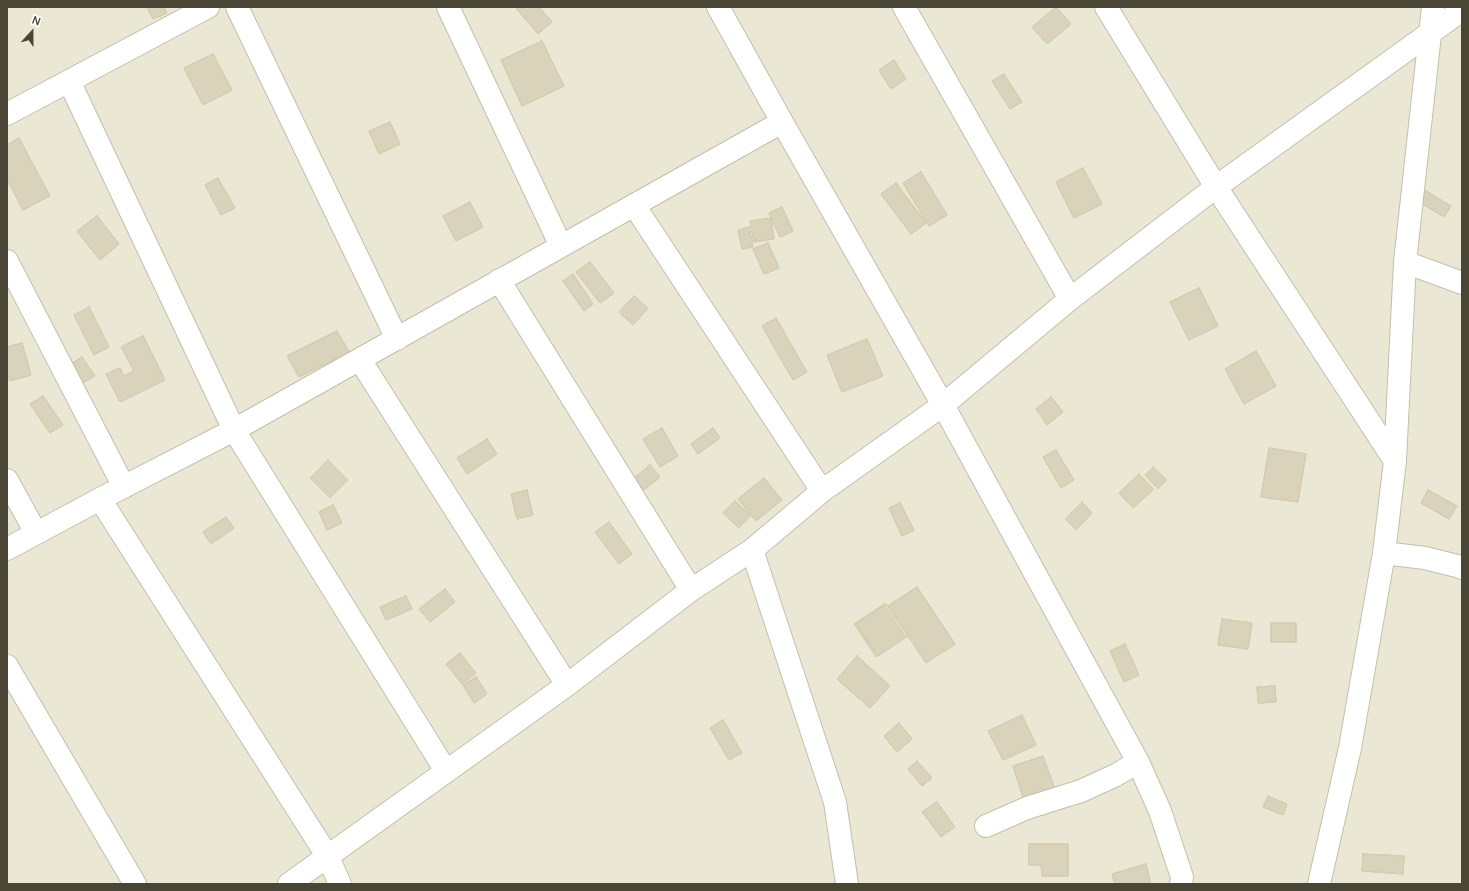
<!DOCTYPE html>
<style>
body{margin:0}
#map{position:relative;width:1469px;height:891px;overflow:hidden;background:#f6f4e8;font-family:Manrope,sans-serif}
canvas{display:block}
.frame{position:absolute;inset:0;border:8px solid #4a4636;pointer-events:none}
.north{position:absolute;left:12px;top:12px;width:40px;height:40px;-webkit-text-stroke:3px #fff;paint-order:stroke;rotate:21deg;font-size:11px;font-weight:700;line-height:16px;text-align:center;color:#4a4636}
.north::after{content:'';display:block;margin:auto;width:14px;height:18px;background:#4a4636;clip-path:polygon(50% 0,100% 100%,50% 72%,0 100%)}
</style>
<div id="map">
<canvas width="1469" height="891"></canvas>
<div class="frame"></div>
<div class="north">N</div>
</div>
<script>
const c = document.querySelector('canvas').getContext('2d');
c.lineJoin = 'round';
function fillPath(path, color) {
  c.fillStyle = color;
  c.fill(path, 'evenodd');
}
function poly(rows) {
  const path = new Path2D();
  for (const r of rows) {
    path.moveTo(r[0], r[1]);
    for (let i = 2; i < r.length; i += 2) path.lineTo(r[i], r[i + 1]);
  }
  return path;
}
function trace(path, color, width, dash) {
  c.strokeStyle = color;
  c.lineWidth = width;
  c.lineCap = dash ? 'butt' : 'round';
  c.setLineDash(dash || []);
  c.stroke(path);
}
fillPath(poly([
 [7,7,1462,7,1462,884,7,884]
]), '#eae8d5');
const building = poly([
 [147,7,164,7,167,13,153,19,147,7],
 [147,7,164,7,167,13,153,19,147,7],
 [147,7,164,7,167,13,153,19,147,7],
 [515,7,539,7,552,22,538,34,515,7],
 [515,7,539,7,552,22,538,34,515,7],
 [515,7,539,7,552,22,538,34,515,7],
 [1056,7,1071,24,1047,44,1032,27,1056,7],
 [1056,7,1071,24,1047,44,1032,27,1056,7],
 [1056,7,1071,24,1047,44,1032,27,1056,7],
 [542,41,564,86,522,106,501,60,542,41],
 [542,41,564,86,522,106,501,60,542,41],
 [542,41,564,86,522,106,501,60,542,41],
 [213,54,232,90,203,105,184,68,213,54],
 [213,54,232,90,203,105,184,68,213,54],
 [213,54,232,90,203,105,184,68,213,54],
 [894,60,906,79,891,89,879,70,894,60],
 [894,60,906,79,891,89,879,70,894,60],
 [894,60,906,79,891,89,879,70,894,60],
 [1004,74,1022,102,1010,109,992,81,1004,74],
 [1004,74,1022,102,1010,109,992,81,1004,74],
 [1004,74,1022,102,1010,109,992,81,1004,74],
 [390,122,400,144,379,154,369,131,390,122],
 [390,122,400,144,379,154,369,131,390,122],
 [390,122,400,144,379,154,369,131,390,122],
 [19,138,50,196,23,210,7,179,7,145,19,138],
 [19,138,50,196,23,210,7,179,7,145,19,138],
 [19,138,50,196,23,210,7,179,7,145,19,138],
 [1083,168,1102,204,1074,218,1056,182,1083,168],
 [1083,168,1102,204,1074,218,1056,182,1083,168],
 [1083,168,1102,204,1074,218,1056,182,1083,168],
 [921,172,947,215,929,226,903,183,921,172],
 [921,172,947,215,929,226,903,183,921,172],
 [921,172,947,215,929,226,903,183,921,172],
 [218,178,235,208,221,215,205,185,218,178],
 [218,178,235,208,221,215,205,185,218,178],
 [218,178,235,208,221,215,205,185,218,178],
 [896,183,926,223,911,234,881,194,896,183],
 [896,183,926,223,911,234,881,194,896,183],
 [896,183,926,223,911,234,881,194,896,183],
 [1421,188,1451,206,1444,217,1414,199,1421,188],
 [1421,188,1451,206,1444,217,1414,199,1421,188],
 [1421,188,1451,206,1444,217,1414,199,1421,188],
 [470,202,483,227,456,241,443,216,470,202],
 [470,202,483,227,456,241,443,216,470,202],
 [470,202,483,227,456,241,443,216,470,202],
 [782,207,793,231,780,237,769,213,782,207],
 [782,207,793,231,780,237,769,213,782,207],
 [782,207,793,231,780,237,769,213,782,207],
 [97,216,119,244,100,260,77,231,97,216],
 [97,216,119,244,100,260,77,231,97,216],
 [97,216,119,244,100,260,77,231,97,216],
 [771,218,774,239,754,242,750,221,771,218],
 [771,218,774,239,754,242,750,221,771,218],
 [771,218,774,239,754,242,750,221,771,218],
 [749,227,753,247,742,249,738,230,749,227],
 [749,227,753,247,742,249,738,230,749,227],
 [749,227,753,247,742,249,738,230,749,227],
 [768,243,779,268,764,274,753,249,768,243],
 [768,243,779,268,764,274,753,249,768,243],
 [768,243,779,268,764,274,753,249,768,243],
 [590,262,614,293,600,303,576,272,590,262],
 [590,262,614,293,600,303,576,272,590,262],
 [590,262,614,293,600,303,576,272,590,262],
 [573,274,593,304,584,311,563,281,573,274],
 [573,274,593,304,584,311,563,281,573,274],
 [573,274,593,304,584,311,563,281,573,274],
 [1199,288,1218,326,1189,340,1170,302,1199,288],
 [1199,288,1218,326,1189,340,1170,302,1199,288],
 [1199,288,1218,326,1189,340,1170,302,1199,288],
 [634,296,648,308,633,325,619,312,634,296],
 [634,296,648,308,633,325,619,312,634,296],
 [634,296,648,308,633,325,619,312,634,296],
 [89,307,109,347,94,355,74,315,89,307],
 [89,307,109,347,94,355,74,315,89,307],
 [89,307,109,347,94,355,74,315,89,307],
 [776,318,807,372,793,380,762,326,776,318],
 [776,318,807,372,793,380,762,326,776,318],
 [776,318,807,372,793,380,762,326,776,318],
 [337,331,349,352,299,377,287,356,337,331],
 [337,331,349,352,299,377,287,356,337,331],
 [337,331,349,352,299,377,287,356,337,331],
 [143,336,165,380,120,402,106,374,120,368,124,376,134,371,121,347,143,336],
 [143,336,165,380,120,402,106,374,120,368,124,376,134,371,121,347,143,336],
 [143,336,165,380,120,402,106,374,120,368,124,376,134,371,121,347,143,336],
 [867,339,883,376,842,392,827,355,867,339],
 [867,339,883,376,842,392,827,355,867,339],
 [867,339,883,376,842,392,827,355,867,339],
 [22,343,31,375,10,381,7,371,7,347,22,343],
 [22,343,31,375,10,381,7,371,7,347,22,343],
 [22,343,31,375,10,381,7,371,7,347,22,343],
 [1256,351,1276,386,1244,404,1225,369,1256,351],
 [1256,351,1276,386,1244,404,1225,369,1256,351],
 [1256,351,1276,386,1244,404,1225,369,1256,351],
 [82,357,95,376,77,386,65,368,82,357],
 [82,357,95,376,77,386,65,368,82,357],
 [82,357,95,376,77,386,65,368,82,357],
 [43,396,63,425,50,433,30,404,43,396],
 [43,396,63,425,50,433,30,404,43,396],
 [43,396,63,425,50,433,30,404,43,396],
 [1051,397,1063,412,1047,425,1036,409,1051,397],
 [1051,397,1063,412,1047,425,1036,409,1051,397],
 [1051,397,1063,412,1047,425,1036,409,1051,397],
 [662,428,678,456,660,467,643,439,662,428],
 [662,428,678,456,660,467,643,439,662,428],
 [662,428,678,456,660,467,643,439,662,428],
 [713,428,720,438,698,454,691,444,713,428],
 [713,428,720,438,698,454,691,444,713,428],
 [713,428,720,438,698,454,691,444,713,428],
 [487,439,497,454,467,474,457,458,487,439],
 [487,439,497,454,467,474,457,458,487,439],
 [487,439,497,454,467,474,457,458,487,439],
 [1269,448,1306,454,1298,502,1261,497,1269,448],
 [1269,448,1306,454,1298,502,1261,497,1269,448],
 [1269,448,1306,454,1298,502,1261,497,1269,448],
 [1056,450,1074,480,1061,488,1043,457,1056,450],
 [1056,450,1074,480,1061,488,1043,457,1056,450],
 [1056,450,1074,480,1061,488,1043,457,1056,450],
 [328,460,348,480,330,498,310,478,328,460],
 [328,460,348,480,330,498,310,478,328,460],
 [328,460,348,480,330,498,310,478,328,460],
 [650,465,660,477,644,490,634,478,650,465],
 [650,465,660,477,644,490,634,478,650,465],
 [650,465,660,477,644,490,634,478,650,465],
 [1153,467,1167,480,1158,489,1145,475,1153,467],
 [1153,467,1167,480,1158,489,1145,475,1153,467],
 [1153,467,1167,480,1158,489,1145,475,1153,467],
 [1139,474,1154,489,1133,508,1119,493,1139,474],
 [1139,474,1154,489,1133,508,1119,493,1139,474],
 [1139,474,1154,489,1133,508,1119,493,1139,474],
 [764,478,782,500,756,521,738,499,764,478],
 [764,478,782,500,756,521,738,499,764,478],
 [764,478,782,500,756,521,738,499,764,478],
 [527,490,533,515,517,519,511,494,527,490],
 [527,490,533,515,517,519,511,494,527,490],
 [527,490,533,515,517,519,511,494,527,490],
 [1428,490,1457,506,1449,519,1421,503,1428,490],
 [1428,490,1457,506,1449,519,1421,503,1428,490],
 [1428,490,1457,506,1449,519,1421,503,1428,490],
 [735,501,751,516,739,528,723,513,735,501],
 [735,501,751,516,739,528,723,513,735,501],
 [735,501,751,516,739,528,723,513,735,501],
 [1082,502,1092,513,1076,530,1065,519,1082,502],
 [1082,502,1092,513,1076,530,1065,519,1082,502],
 [1082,502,1092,513,1076,530,1065,519,1082,502],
 [900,503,914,530,902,536,889,508,900,503],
 [900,503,914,530,902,536,889,508,900,503],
 [900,503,914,530,902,536,889,508,900,503],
 [333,505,342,523,327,530,319,512,333,505],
 [333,505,342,523,327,530,319,512,333,505],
 [333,505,342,523,327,530,319,512,333,505],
 [226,517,234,528,211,544,203,532,226,517],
 [226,517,234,528,211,544,203,532,226,517],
 [226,517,234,528,211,544,203,532,226,517],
 [609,522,632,554,619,564,595,532,609,522],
 [609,522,632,554,619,564,595,532,609,522],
 [609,522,632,554,619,564,595,532,609,522],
 [917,587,955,644,926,663,888,606,917,587],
 [917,587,955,644,926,663,888,606,917,587],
 [917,587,955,644,926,663,888,606,917,587],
 [445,589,455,602,430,622,419,609,445,589],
 [445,589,455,602,430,622,419,609,445,589],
 [445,589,455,602,430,622,419,609,445,589],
 [406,596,412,609,386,620,380,607,406,596],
 [406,596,412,609,386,620,380,607,406,596],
 [406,596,412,609,386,620,380,607,406,596],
 [884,604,906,637,876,657,854,624,884,604],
 [886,604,908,636,878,656,856,624,886,604],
 [886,604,908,636,878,656,856,624,886,604],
 [1222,619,1252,623,1248,649,1218,645,1222,619],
 [1222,619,1252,623,1248,649,1218,645,1222,619],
 [1222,619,1252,623,1248,649,1218,645,1222,619],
 [1271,623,1296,623,1296,642,1271,642,1271,623],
 [1271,623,1296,623,1296,642,1271,642,1271,623],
 [1271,623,1296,623,1296,642,1271,642,1271,623],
 [1125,644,1139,675,1124,682,1110,651,1125,644],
 [1125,644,1139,675,1124,682,1110,651,1125,644],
 [1125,644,1139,675,1124,682,1110,651,1125,644],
 [460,653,476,673,462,684,446,664,460,653],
 [460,653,476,673,462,684,446,664,460,653],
 [460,653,476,673,462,684,446,664,460,653],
 [857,656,890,686,870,708,837,679,857,656],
 [857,656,890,686,870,708,837,679,857,656],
 [857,656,890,686,870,708,837,679,857,656],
 [476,677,487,694,474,703,463,685,476,677],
 [476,677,487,694,474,703,463,685,476,677],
 [476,677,487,694,474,703,463,685,476,677],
 [1275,686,1276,702,1258,703,1257,687,1275,686],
 [1275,686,1276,702,1258,703,1257,687,1275,686],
 [1275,686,1276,702,1258,703,1257,687,1275,686],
 [1022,715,1036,745,1003,760,988,731,1022,715],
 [1022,715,1036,745,1003,760,988,731,1022,715],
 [1022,715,1036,745,1003,760,988,731,1022,715],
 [723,720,742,753,729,760,710,728,723,720],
 [723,720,742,753,729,760,710,728,723,720],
 [723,720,742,753,729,760,710,728,723,720],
 [899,723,912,739,897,752,884,736,899,723],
 [899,723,912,739,897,752,884,736,899,723],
 [899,723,912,739,897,752,884,736,899,723],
 [1043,756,1056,792,1025,803,1013,766,1043,756],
 [1043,756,1056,792,1025,803,1013,766,1043,756],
 [1043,756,1056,792,1025,803,1013,766,1043,756],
 [917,761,932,778,922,786,908,769,917,761],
 [917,761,932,778,922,786,908,769,917,761],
 [917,761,932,778,922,786,908,769,917,761],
 [1268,796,1287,804,1283,815,1263,807,1268,796],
 [1268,796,1287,804,1283,815,1263,807,1268,796],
 [1268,796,1287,804,1283,815,1263,807,1268,796],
 [937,802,955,827,941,837,922,812,937,802],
 [937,802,955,827,941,837,922,812,937,802],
 [937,802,955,827,941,837,922,812,937,802],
 [1029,844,1068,844,1068,876,1042,876,1041,865,1029,865,1029,844],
 [1029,844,1068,844,1068,876,1042,876,1041,865,1029,865,1029,844],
 [1029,844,1068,844,1068,876,1042,876,1041,865,1029,865,1029,844],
 [1363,854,1404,856,1403,874,1362,871,1363,854],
 [1363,854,1404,856,1403,874,1362,871,1363,854],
 [1363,854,1404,856,1403,874,1362,871,1363,854],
 [1146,864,1151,884,1115,884,1112,874,1146,864],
 [1146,864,1151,884,1115,884,1112,874,1146,864],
 [1146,864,1151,884,1115,884,1112,874,1146,864]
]);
fillPath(building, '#d9d3bc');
trace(building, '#d5cdae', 1);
const minor = poly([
 [237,7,397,339],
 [448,7,561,246],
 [718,7,782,122,943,405,1138,762,1160,811,1182,877,1181,884],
 [904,7,1070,299],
 [1106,7,1216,187,1395,461],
 [69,81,234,430,446,771],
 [7,114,208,7],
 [634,205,822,491],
 [7,261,124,487],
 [1405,262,1462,283],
 [499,280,691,590],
 [360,360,567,685],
 [7,480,36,533],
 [100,499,328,857,340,884],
 [7,549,100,499,234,430,782,122],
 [752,550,835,802,847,884],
 [1384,553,1425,558,1461,567,1462,568],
 [7,666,135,884],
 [986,826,1027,808,1081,791,1116,775,1138,762],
 [289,884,567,685,691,590,752,550,822,491,943,405,1070,299,1216,187,1462,10],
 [1319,884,1350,748,1384,553,1395,461,1405,262,1433,7]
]);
trace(minor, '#c3bfa9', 24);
trace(minor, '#fff', 22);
</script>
